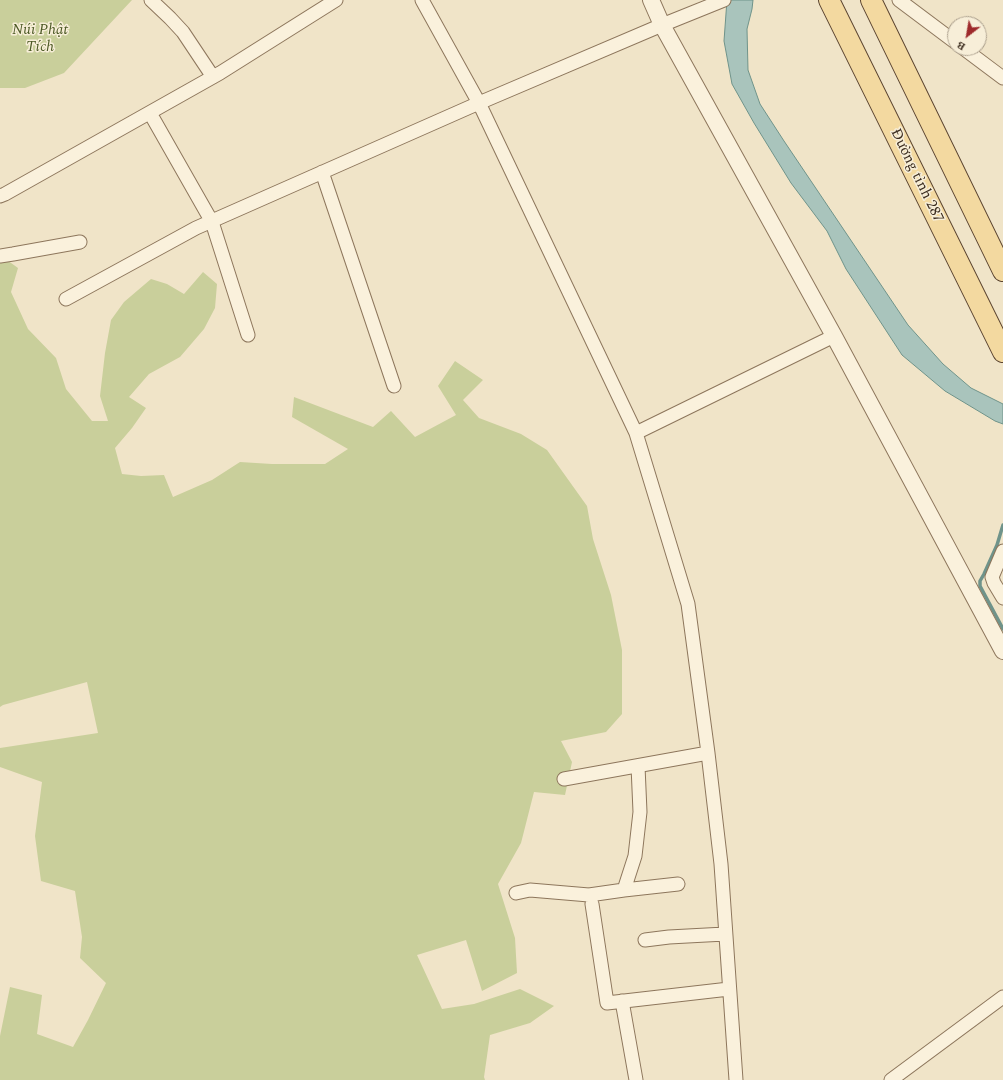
<!DOCTYPE html>
<meta charset="utf-8">
<style>
body{margin:0}
#map{position:relative;width:1003px;height:1080px;overflow:hidden;background:#f0e4c8;font-family:Spectral,serif}
canvas{display:block}
.north{position:absolute;left:947px;top:16px;width:40px;height:40px;box-sizing:border-box;background:#f7eed8;border:1px solid #ada18e;border-radius:50%;rotate:211deg;font-size:11px;font-weight:700;line-height:16px;text-align:center;color:#3d2e20}
.north::after{content:'';display:block;margin:auto;width:14px;height:18px;background:#9e2a2b;clip-path:polygon(50% 0,100% 100%,50% 72%,0 100%)}
</style>
<div id="map">
<canvas width="1003" height="1080"></canvas>
<div class="north">B</div>
</div>
<script>
const c = document.querySelector('canvas').getContext('2d');
c.lineJoin = 'round';
function fillPath(path, color) {
  c.fillStyle = color;
  c.fill(path, 'evenodd');
}
function poly(rows) {
  const path = new Path2D();
  for (const r of rows) {
    path.moveTo(r[0], r[1]);
    for (let i = 2; i < r.length; i += 2) path.lineTo(r[i], r[i + 1]);
  }
  return path;
}
function trace(path, color, width, dash) {
  c.strokeStyle = color;
  c.lineWidth = width;
  c.lineCap = dash ? 'butt' : 'round';
  c.setLineDash(dash || []);
  c.stroke(path);
}
function write(font, color, halo, rows, align = 'center') {
  c.font = font + ' Spectral,serif';
  c.lineWidth = 3;
  c.setLineDash([]);
  c.textBaseline = 'middle';
  c.strokeStyle = halo;
  c.fillStyle = color;
  for (const [text, x, y, turn = 0] of rows) {
    c.save();
    c.translate(x, y);
    c.rotate((+turn || 0) * Math.PI / 180);
    c.textAlign = isNaN(turn) ? turn : align;
    if (halo) c.strokeText(text, 0, 0);
    c.fillText(text, 0, 0);
    c.restore();
  }
}
fillPath(poly([
 [0,0,132,0,64,73,25,88,0,88],
 [0,255,18,268,11,292,28,329,56,358,66,389,92,421,108,421,100,396,105,353,111,320,124,302,151,279,167,284,184,294,203,272,217,284,215,308,204,329,180,357,149,374,129,397,146,408,132,428,115,448,122,474,141,476,164,475,173,497,212,480,240,462,272,464,325,464,348,449,292,417,294,397,373,427,391,411,415,437,456,415,438,386,455,361,483,380,463,400,479,418,521,434,547,450,587,506,593,539,611,595,622,650,622,714,606,732,561,741,572,762,565,795,534,792,521,843,498,884,515,938,517,973,482,991,466,940,417,955,442,1009,474,1004,520,989,554,1006,530,1023,490,1035,484,1077,485,1080,0,1080,0,1036,10,987,42,995,37,1034,73,1047,88,1020,106,983,80,958,82,937,75,891,41,881,35,836,42,782,0,767,0,748,98,733,87,682,3,705,0,707]
]), '#c9cf9b');
const water = poly([
 [727,0,753,0,752,9,747,29,748,70,760,104,784,141,908,325,943,364,971,388,1003,404,1003,424,995,421,945,391,902,355,846,269,827,231,791,183,754,123,732,84,724,41,727,0]
]);
fillPath(water, '#a9c4bc');
trace(water, '#6f938a', 1);
trace(poly([
 [1003,525,997,545,984,574,980,581,980,586,1003,629]
]), '#6f938a', 3.5);
const minor = poly([
 [151,0,170,18,183,32,213,77],
 [422,0,479,103,636,433,688,604,708,753,721,864,736,1080],
 [899,0,955,42],
 [963,48,1003,78],
 [150,113,212,222,248,335],
 [322,172,394,386],
 [0,196,5,194,220,73,336,0],
 [0,256,13,254,80,242],
 [66,299,196,228,479,103,662,25,724,0],
 [636,433,834,336],
 [1003,551,992,577,994,583,1003,598],
 [564,779,708,753],
 [624,890,635,856,640,812,638,766],
 [516,893,530,890,589,895,624,890,678,884],
 [592,904,607,1003,729,989],
 [645,940,669,937,725,934],
 [622,1001,636,1080],
 [891,1080,1003,997]
]);
const tertiary = poly([
 [651,0,662,25,834,336,1003,651]
]);
const primary = poly([
 [829,0,1003,352],
 [871,0,1003,271]
]);
trace(minor, '#8d765c', 15);
trace(tertiary, '#8d765c', 18);
trace(primary, '#5b4430', 22);
trace(minor, '#faf1dc', 13);
trace(tertiary, '#faf1dc', 16);
trace(primary, '#f3d9a0', 20);
write('italic 15px', '#4d5a26', '#f7eed8', [
 ["Núi Phật",40,31],
 ["Tích",40,48]
]);
write('15px', '#3d2e20', '#f7eed8', [
 ["Đường tỉnh 287",916,176,64]
]);
</script>
